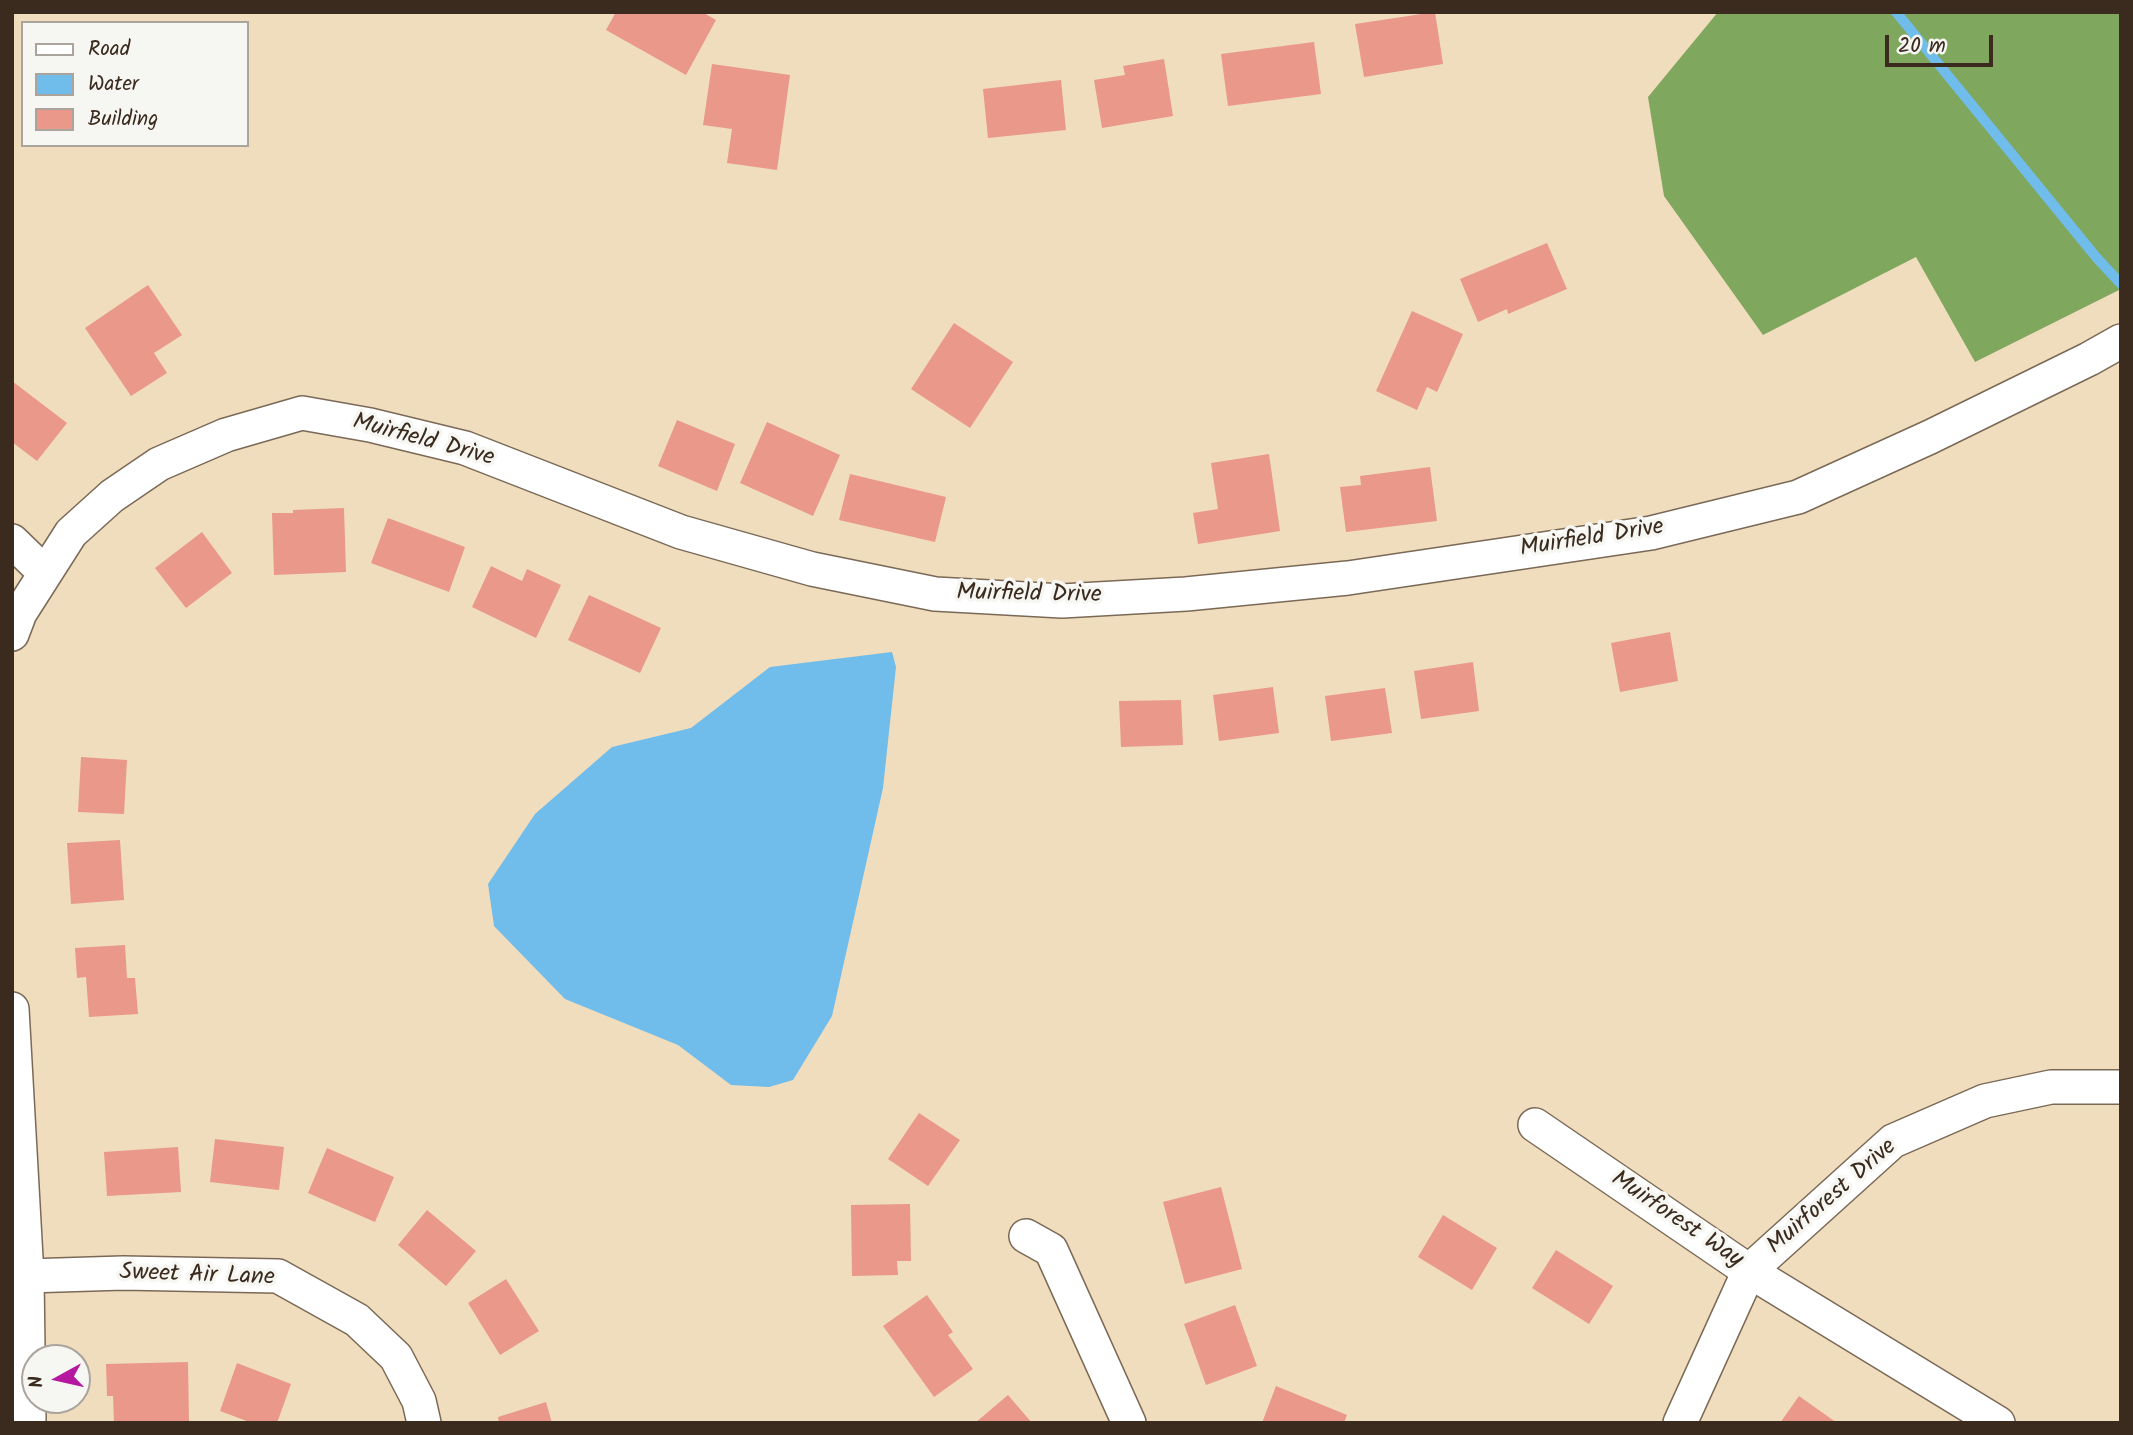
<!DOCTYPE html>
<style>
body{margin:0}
#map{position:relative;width:2133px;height:1435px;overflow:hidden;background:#f0ddbe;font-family:Kalam,sans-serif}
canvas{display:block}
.frame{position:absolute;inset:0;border:14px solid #3b2a1e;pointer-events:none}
.legend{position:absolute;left:21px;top:21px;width:228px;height:126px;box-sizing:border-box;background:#f6f6f2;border:2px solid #aba49d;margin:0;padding:9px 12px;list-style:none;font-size:21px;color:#3b2a1e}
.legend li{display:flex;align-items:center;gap:14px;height:35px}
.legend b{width:35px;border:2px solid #aba49d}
.north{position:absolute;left:21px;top:1344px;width:70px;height:70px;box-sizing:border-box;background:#f6f6f2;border:2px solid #aba49d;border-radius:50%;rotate:262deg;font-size:19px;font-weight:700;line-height:28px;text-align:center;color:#3b2a1e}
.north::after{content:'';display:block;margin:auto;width:24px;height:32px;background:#b5179e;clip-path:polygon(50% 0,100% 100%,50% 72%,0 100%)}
.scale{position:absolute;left:1885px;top:35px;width:108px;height:32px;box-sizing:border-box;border:4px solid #3b2a1e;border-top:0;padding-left:9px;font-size:21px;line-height:24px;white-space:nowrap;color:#3b2a1e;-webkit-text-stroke:5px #f6f6f2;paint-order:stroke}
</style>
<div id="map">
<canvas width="2133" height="1435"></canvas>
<div class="frame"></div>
<ul class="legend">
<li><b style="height:9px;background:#fff"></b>Road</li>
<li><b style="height:19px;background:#70bcea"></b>Water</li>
<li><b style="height:19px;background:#e99889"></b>Building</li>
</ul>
<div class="north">N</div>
<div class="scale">20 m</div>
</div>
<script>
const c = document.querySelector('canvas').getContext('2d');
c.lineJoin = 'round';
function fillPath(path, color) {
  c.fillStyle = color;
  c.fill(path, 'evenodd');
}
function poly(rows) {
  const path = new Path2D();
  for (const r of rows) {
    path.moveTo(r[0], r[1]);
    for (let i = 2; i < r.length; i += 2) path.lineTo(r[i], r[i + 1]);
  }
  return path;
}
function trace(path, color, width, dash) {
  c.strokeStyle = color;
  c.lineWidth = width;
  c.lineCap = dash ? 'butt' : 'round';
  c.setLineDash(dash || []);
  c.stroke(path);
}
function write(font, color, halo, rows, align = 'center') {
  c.font = font + ' Kalam,sans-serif';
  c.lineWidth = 7;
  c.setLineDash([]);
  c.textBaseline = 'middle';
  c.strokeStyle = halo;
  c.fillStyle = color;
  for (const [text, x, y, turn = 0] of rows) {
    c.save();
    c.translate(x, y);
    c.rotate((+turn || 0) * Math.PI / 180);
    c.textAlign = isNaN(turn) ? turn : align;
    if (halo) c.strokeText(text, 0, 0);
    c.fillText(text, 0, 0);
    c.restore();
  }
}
fillPath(poly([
 [1718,12,2121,12,2121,289,1975,362,1916,257,1763,335,1664,196,1648,97]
]), '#80a75e');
fillPath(poly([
 [892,652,896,667,883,788,832,1016,793,1080,769,1087,731,1085,678,1045,565,999,494,926,488,884,535,814,612,747,691,728,770,667]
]), '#70bcea');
trace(poly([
 [1896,12,2096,257,2121,284]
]), '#70bcea', 10);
fillPath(poly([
 [616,12,702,12,716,20,686,75,606,30],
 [1435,12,1443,64,1364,77,1355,24],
 [1314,42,1321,94,1228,106,1221,54],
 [1164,59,1173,116,1102,128,1094,80,1125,75,1123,66],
 [712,64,790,75,777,170,727,163,732,129,703,125],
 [1061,80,1066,130,988,138,983,89],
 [1547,243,1567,289,1508,314,1507,309,1478,322,1460,279],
 [148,285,182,335,154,353,167,373,131,396,85,328],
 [1412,311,1463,334,1437,392,1427,387,1417,410,1376,391],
 [954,323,1013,362,970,428,911,389],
 [12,381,67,423,37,461,12,442],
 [677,420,735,444,717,491,658,466],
 [767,422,840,455,813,516,740,483],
 [1269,454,1280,531,1198,544,1193,513,1218,509,1211,463],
 [1430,467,1437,521,1346,532,1340,487,1361,485,1360,476],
 [850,474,946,497,935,542,839,520],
 [344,508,346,572,274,575,272,513,293,513,293,510],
 [388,518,465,547,449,592,371,563],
 [202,532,232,573,186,608,155,568],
 [491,566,522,581,527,569,561,585,536,638,472,607],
 [589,595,661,628,640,673,568,640],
 [1670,632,1678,681,1620,692,1611,643],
 [1473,662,1479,711,1421,719,1414,671],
 [1273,687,1279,733,1219,741,1213,695],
 [1385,688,1392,733,1331,741,1325,696],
 [1181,700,1183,745,1121,747,1119,701],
 [81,757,127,760,124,814,78,812],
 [120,840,124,900,71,904,67,843],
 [125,945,127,978,135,978,138,1014,89,1017,86,977,77,978,75,948],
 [919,1113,960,1140,928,1186,888,1159],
 [215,1139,284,1147,279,1190,210,1182],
 [178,1147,181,1192,107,1196,104,1152],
 [327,1148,394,1177,375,1222,308,1193],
 [1221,1187,1242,1269,1185,1284,1163,1202],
 [910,1204,911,1261,897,1261,898,1275,852,1276,851,1205],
 [427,1210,476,1251,446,1286,398,1245],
 [1443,1215,1497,1248,1472,1290,1418,1257],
 [1556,1250,1613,1286,1589,1324,1532,1288],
 [506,1279,539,1331,500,1355,468,1303],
 [927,1295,953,1332,948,1335,973,1369,934,1397,883,1326],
 [1235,1305,1257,1366,1206,1385,1184,1324],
 [188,1362,189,1423,114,1423,113,1396,107,1396,106,1364],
 [237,1363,291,1384,277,1423,252,1423,220,1411],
 [1276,1386,1347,1415,1344,1423,1262,1423],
 [1008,1395,1032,1423,975,1423],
 [1799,1396,1837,1423,1780,1423],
 [546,1402,552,1423,499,1423,498,1417]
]), '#e99889');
const minor = poly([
 [12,541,45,573],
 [12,634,20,613,71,533,112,496,159,464,226,435,302,413,370,425,465,448,681,532,812,569,935,594,1062,601,1186,594,1348,578,1651,533,1798,497,1930,437,2089,359,2121,341],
 [12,1009,27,1276,29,1423],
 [1535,1125,1749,1271,1998,1423],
 [1026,1236,1051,1250,1129,1423],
 [27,1276,123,1273,278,1276,357,1320,396,1357,419,1401,424,1423],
 [1680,1423,1749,1271,1893,1141,1985,1101,2051,1087,2121,1087]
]);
trace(minor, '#7a6956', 36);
trace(minor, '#fff', 33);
write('24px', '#3b2a1e', '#f6f6f2', [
 ["Muirfield Drive",423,442,15],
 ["Muirfield Drive",1592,540,-9],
 ["Muirfield Drive",1029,596,1],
 ["Muirforest Drive",1833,1198,-41],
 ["Muirforest Way",1676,1221,34],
 ["Sweet Air Lane",197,1277,2]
]);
</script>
